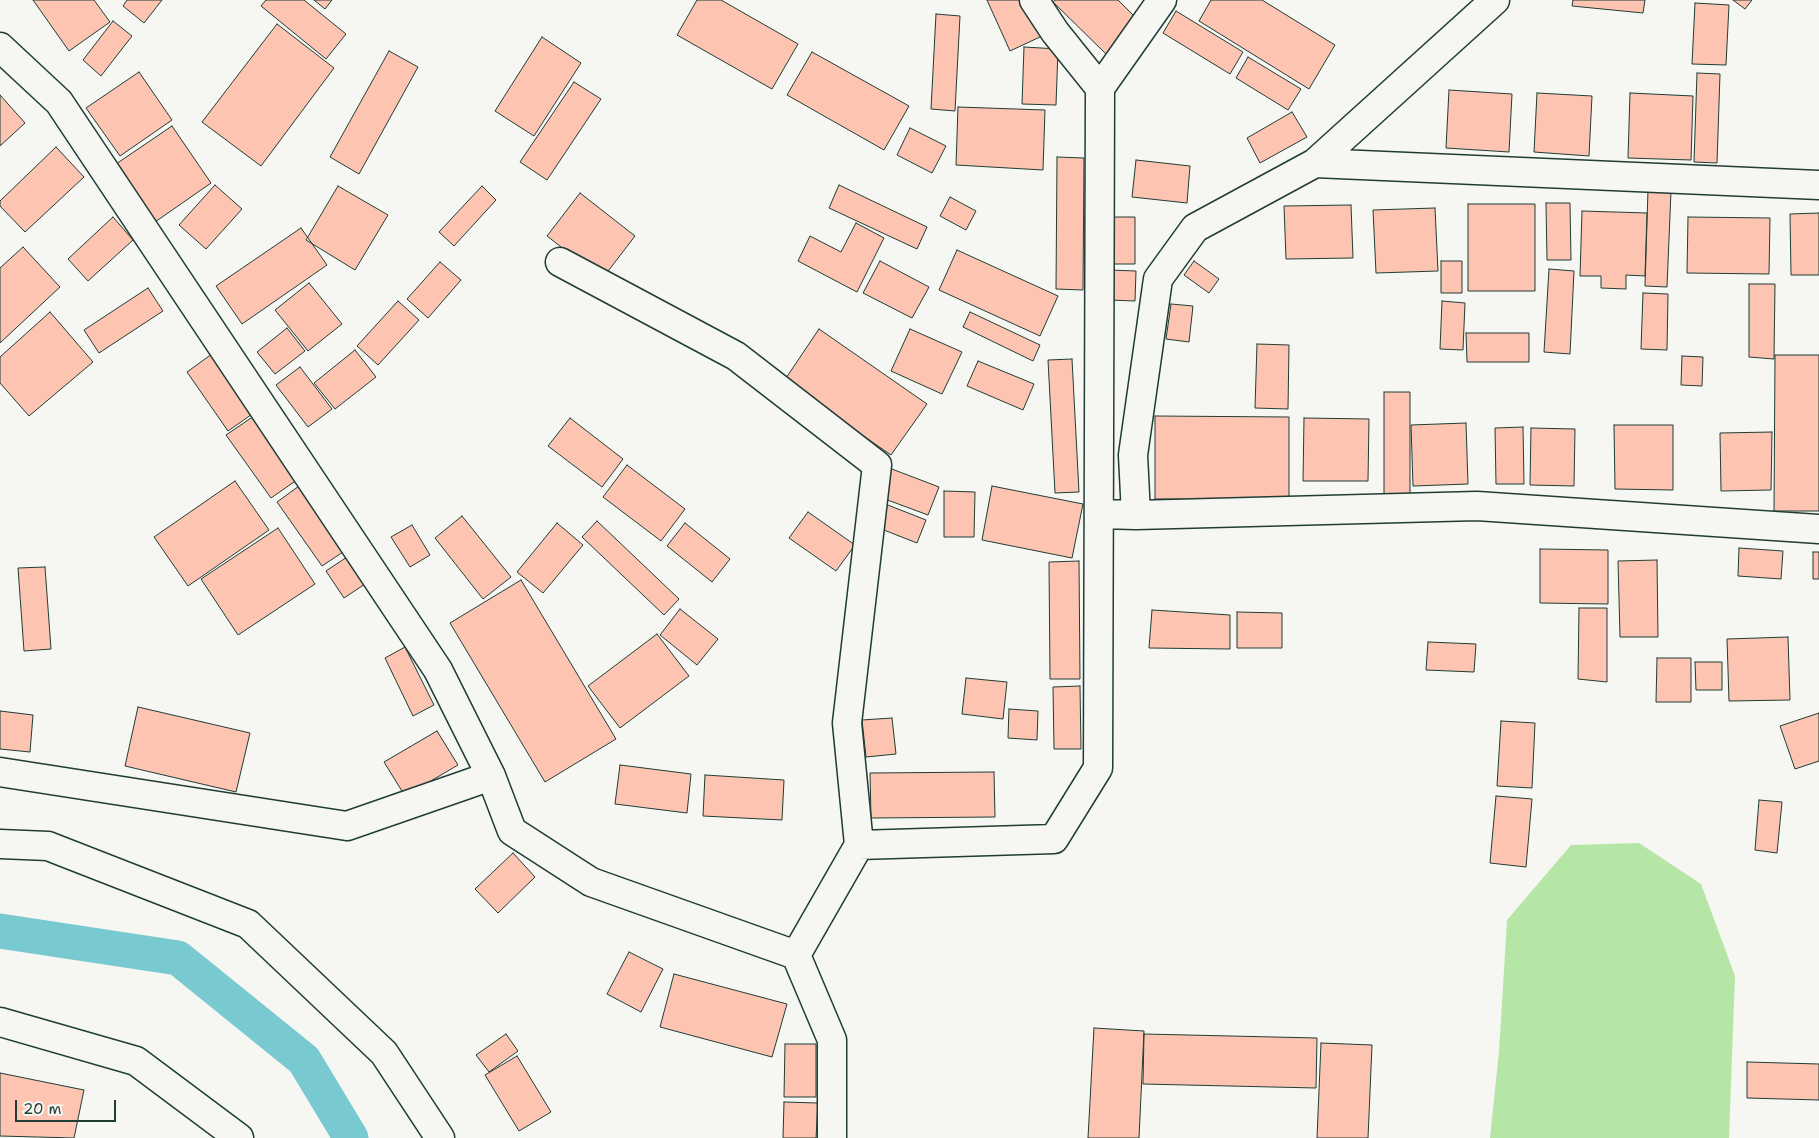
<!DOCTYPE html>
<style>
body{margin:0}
#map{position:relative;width:1819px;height:1138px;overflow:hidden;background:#f6f6f2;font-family:"Shantell Sans",sans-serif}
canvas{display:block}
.scale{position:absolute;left:15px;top:1100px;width:101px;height:22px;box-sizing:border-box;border:2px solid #1f3d34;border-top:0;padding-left:6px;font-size:15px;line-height:18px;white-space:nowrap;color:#1f3d34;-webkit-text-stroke:4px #f6f6f2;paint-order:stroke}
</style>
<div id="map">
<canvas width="1819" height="1138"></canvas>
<div class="scale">20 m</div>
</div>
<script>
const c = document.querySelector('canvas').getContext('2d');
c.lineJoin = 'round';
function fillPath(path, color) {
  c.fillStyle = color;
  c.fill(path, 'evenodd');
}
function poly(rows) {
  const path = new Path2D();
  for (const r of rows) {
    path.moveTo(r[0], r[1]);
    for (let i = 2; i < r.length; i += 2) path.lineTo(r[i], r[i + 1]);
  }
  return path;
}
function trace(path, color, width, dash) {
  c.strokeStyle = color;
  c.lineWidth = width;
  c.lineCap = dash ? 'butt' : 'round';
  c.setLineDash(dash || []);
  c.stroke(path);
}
fillPath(poly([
 [1639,843,1701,884,1735,976,1729,1138,1490,1138,1499,1052,1507,920,1571,845]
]), '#b6e6a5');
trace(poly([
 [0,931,178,958,304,1060,351,1138]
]), '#79cad0', 35);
const building = poly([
 [33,0,94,0,110,22,69,51,33,0],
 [127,0,162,0,144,23,123,6,127,0],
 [266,0,304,0,346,34,326,59,261,6,266,0],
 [314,0,332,0,325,9,314,0],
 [697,0,721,0,798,44,772,89,677,35,697,0],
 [987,0,1026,0,1042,36,1010,51,987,0],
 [1055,0,1118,0,1140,22,1107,55,1053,2,1055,0],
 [1211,0,1262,0,1335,45,1309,89,1199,21,1211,0],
 [1573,0,1645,0,1643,13,1572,6,1573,0],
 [1733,0,1752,0,1745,9,1733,0],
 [1695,3,1729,5,1726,65,1692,64,1695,3],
 [1176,11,1243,52,1230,74,1163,33,1176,11],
 [936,14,960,16,955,111,931,109,936,14],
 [113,21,132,36,101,76,83,60,113,21],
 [277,24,334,68,261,166,202,122,277,24],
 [542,37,581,63,534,136,495,111,542,37],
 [1024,47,1058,49,1056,105,1022,104,1024,47],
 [389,51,418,67,359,174,330,157,389,51],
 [812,52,909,106,884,150,787,95,812,52],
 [1248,57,1301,89,1288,110,1236,78,1248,57],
 [139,72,172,120,120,156,86,108,139,72],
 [1697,73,1720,74,1717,163,1694,162,1697,73],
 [574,82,601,99,547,180,520,162,574,82],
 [1449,90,1512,94,1509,152,1446,148,1449,90],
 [1537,93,1592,96,1589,156,1534,152,1537,93],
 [1630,93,1693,96,1691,160,1628,158,1630,93],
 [0,95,25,123,0,146,0,95],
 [958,107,1045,110,1043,170,956,165,958,107],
 [1292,112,1307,137,1260,163,1247,138,1292,112],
 [172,126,211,183,155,222,116,164,172,126],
 [910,128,946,146,932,173,897,155,910,128],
 [56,147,84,177,25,232,0,206,0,201,56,147],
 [1057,157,1084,158,1083,290,1056,289,1057,157],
 [1136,160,1190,166,1187,203,1132,197,1136,160],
 [215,185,242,209,206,249,179,225,215,185],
 [839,185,927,227,917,249,829,208,839,185],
 [338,186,388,215,355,270,306,240,338,186],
 [482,186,496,200,454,246,439,232,482,186],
 [1648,190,1671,191,1667,287,1645,286,1648,190],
 [580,193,635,236,602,279,547,236,580,193],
 [950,197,976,211,966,230,940,216,950,197],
 [1546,203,1570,203,1571,260,1547,260,1546,203],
 [1468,204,1535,204,1535,291,1468,291,1468,204],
 [1351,205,1353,258,1286,259,1284,206,1351,205],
 [1435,208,1438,271,1376,273,1373,210,1435,208],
 [1582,211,1647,213,1645,276,1626,275,1626,289,1601,288,1601,276,1580,276,1582,211],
 [1819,213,1819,275,1791,275,1790,214,1819,213],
 [113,217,133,240,88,281,68,259,113,217],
 [1113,217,1135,217,1135,264,1112,264,1113,217],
 [1688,217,1770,218,1769,274,1687,273,1688,217],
 [856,223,884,238,857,292,798,261,810,236,841,252,856,223],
 [301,228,327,265,242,324,216,286,301,228],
 [23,247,60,287,0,343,0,268,23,247],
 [957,250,1058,296,1040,336,939,290,957,250],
 [880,261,929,287,912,318,863,293,880,261],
 [1194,261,1219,279,1209,293,1184,275,1194,261],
 [1441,261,1462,261,1462,293,1441,293,1441,261],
 [440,262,461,280,428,318,407,299,440,262],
 [1549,269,1574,271,1570,354,1544,352,1549,269],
 [1110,270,1136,271,1135,301,1109,300,1110,270],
 [309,283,342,324,308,351,275,310,309,283],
 [1749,284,1775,284,1774,359,1749,357,1749,284],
 [148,288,163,311,99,353,84,330,148,288],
 [1643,293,1668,294,1667,350,1641,349,1643,293],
 [398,301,419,320,378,365,357,346,398,301],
 [1442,301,1465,303,1463,350,1440,349,1442,301],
 [1171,304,1193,306,1189,342,1166,339,1171,304],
 [50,312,93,362,29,416,0,383,0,357,50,312],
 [970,312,1040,345,1033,361,963,327,970,312],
 [287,328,305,351,275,374,257,352,287,328],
 [819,329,927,404,891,455,784,381,819,329],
 [910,329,962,352,942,394,891,371,910,329],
 [1466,333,1529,333,1529,362,1467,362,1466,333],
 [1257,344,1289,345,1288,409,1255,408,1257,344],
 [355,350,376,377,335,409,314,383,355,350],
 [216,351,258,410,228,431,187,372,216,351],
 [1775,355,1819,355,1819,511,1774,511,1775,355],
 [1682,356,1703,357,1702,386,1681,385,1682,356],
 [1072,359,1079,492,1055,493,1048,360,1072,359],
 [978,361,1034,384,1023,410,967,386,978,361],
 [300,367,332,409,308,427,276,385,300,367],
 [1384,392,1410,392,1410,496,1384,495,1384,392],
 [260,412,304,475,271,498,226,435,260,412],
 [1155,416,1289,417,1289,500,1155,499,1155,416],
 [570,418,623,459,602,487,548,446,570,418],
 [1304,418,1369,419,1368,481,1303,481,1304,418],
 [1466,423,1468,484,1413,486,1411,425,1466,423],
 [1614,425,1673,425,1673,490,1615,489,1614,425],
 [1523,427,1524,484,1496,484,1495,428,1523,427],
 [1531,428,1575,429,1574,486,1530,485,1531,428],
 [1772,432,1771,490,1721,491,1720,433,1772,432],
 [627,465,685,509,661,541,603,497,627,465],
 [884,466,939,487,928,515,874,495,884,466],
 [235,481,269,530,188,586,154,537,235,481],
 [306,481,352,546,322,566,277,502,306,481],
 [992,486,1083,504,1072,558,982,540,992,486],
 [944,491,975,492,974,537,944,537,944,491],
 [875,500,926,520,917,543,866,523,875,500],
 [808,512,855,545,836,571,789,538,808,512],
 [462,516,511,577,483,599,435,538,462,516],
 [597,521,679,599,664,615,582,537,597,521],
 [557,523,583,545,543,593,517,572,557,523],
 [685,523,730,559,712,582,667,546,685,523],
 [412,525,430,555,410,567,391,537,412,525],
 [278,528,315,584,238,635,201,579,278,528],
 [1739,548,1783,551,1781,579,1738,576,1739,548],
 [1540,549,1608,550,1608,604,1540,603,1540,549],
 [1813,552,1819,552,1819,579,1813,579,1813,552],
 [350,555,368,582,344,598,326,571,350,555],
 [1657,560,1658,637,1620,637,1618,561,1657,560],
 [1079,561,1080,679,1050,679,1049,562,1079,561],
 [45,567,51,649,24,651,18,568,45,567],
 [521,580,616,739,545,782,450,623,521,580],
 [1579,608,1607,608,1607,682,1578,679,1579,608],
 [680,609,718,639,697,665,660,635,680,609],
 [1152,610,1230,615,1230,649,1149,648,1152,610],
 [1237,612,1282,613,1282,648,1237,648,1237,612],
 [657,634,689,676,620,728,588,686,657,634],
 [1788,637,1790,700,1729,701,1727,639,1788,637],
 [1428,642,1476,644,1474,672,1426,670,1428,642],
 [405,647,434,705,413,716,385,658,405,647],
 [1657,658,1691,658,1691,702,1656,702,1657,658],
 [1695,662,1722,662,1722,690,1696,690,1695,662],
 [966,678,1007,682,1003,719,962,714,966,678],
 [1080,686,1081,749,1054,749,1053,687,1080,686],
 [138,707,250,733,236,792,125,766,138,707],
 [1009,709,1038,711,1037,740,1008,738,1009,709],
 [0,711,33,715,30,752,0,749,0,711],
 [1819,713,1819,761,1795,769,1780,726,1819,713],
 [892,718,896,754,866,757,862,720,892,718],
 [1501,721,1535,723,1532,788,1497,786,1501,721],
 [437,731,458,765,405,796,384,762,437,731],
 [620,765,691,774,687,813,615,804,620,765],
 [994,772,995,817,871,818,870,773,994,772],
 [705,775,784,780,782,820,703,816,705,775],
 [1496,796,1532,799,1526,867,1490,863,1496,796],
 [1759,800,1782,802,1777,853,1755,850,1759,800],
 [513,853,535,877,498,913,475,889,513,853],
 [629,952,663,969,641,1012,607,994,629,952],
 [674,974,787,1004,772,1057,660,1027,674,974],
 [1094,1028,1144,1031,1139,1138,1088,1138,1094,1028],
 [506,1034,518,1051,489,1072,476,1055,506,1034],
 [1144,1034,1317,1038,1316,1088,1143,1084,1144,1034],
 [1321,1043,1372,1045,1368,1138,1317,1138,1321,1043],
 [785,1044,816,1044,816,1097,784,1097,785,1044],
 [517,1056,551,1112,519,1131,485,1075,517,1056],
 [1747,1062,1819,1064,1819,1100,1747,1098,1747,1062],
 [0,1073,84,1090,74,1138,0,1136,0,1073],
 [784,1102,818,1103,816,1138,783,1138,784,1102]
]);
fillPath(building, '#fdc4b2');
trace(building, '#1f3d34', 1);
const minor = poly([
 [1034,0,1055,32,1100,88],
 [0,47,59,102,438,670,491,776,347,826,0,772],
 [1315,163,1819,185],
 [560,262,736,356,877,465,847,723,859,845,796,955],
 [1100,514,1136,515,1477,506,1819,529],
 [1136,515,1133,455,1158,279,1195,228,1315,163,1495,0],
 [491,776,512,831,591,882,796,955,832,1040,832,1138],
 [0,844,48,846,248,924,384,1053,440,1138],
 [859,845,1054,839,1098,768,1100,88,1162,0],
 [0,1022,136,1061,239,1138]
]);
trace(minor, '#1f3d34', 31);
trace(minor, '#f6f6f2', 28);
</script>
